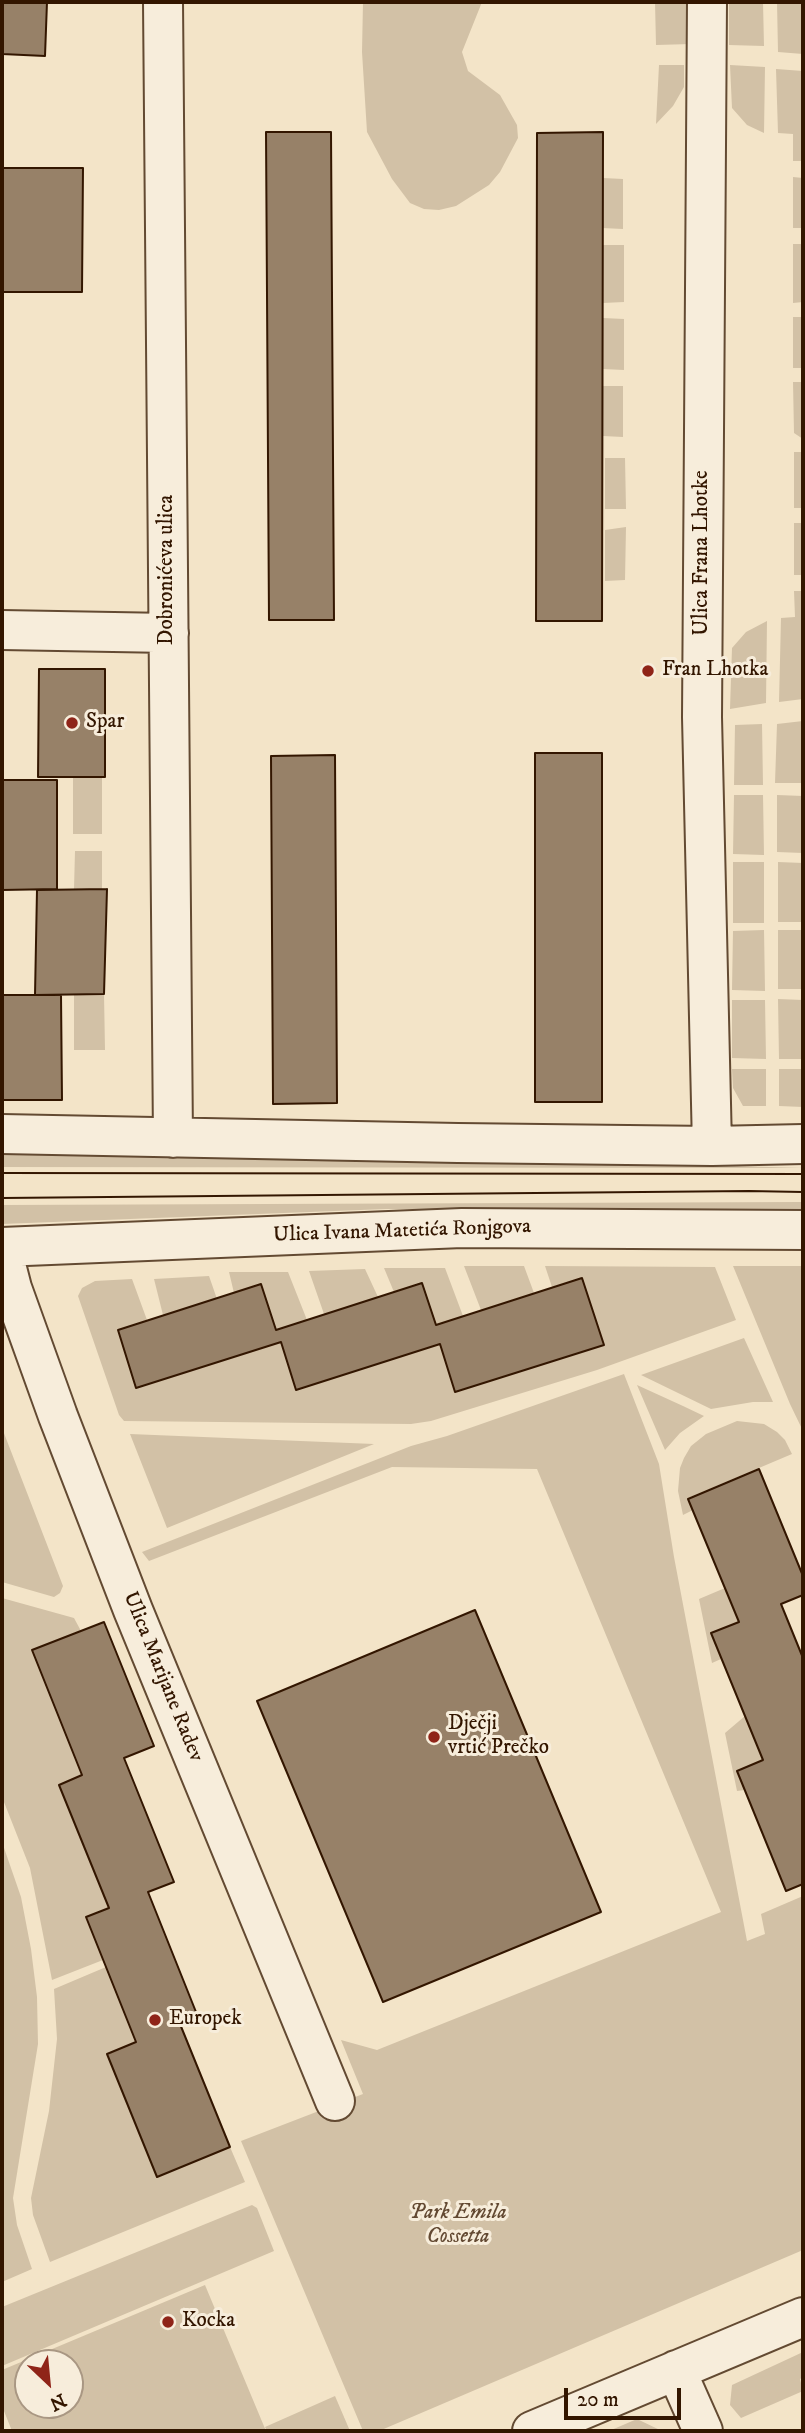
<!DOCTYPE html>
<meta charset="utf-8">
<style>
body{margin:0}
#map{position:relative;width:805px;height:2433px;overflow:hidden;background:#f3e4c8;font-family:"IM FELL DW Pica",serif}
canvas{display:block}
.frame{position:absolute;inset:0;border:4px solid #331600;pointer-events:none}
.north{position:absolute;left:14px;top:2349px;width:70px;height:70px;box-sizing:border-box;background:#f7eddb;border:2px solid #a99783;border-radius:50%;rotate:154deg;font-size:19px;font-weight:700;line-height:28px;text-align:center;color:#331600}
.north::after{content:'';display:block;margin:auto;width:24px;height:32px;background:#8f2418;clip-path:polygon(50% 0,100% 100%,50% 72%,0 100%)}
.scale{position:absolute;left:564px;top:2388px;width:117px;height:32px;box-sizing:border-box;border:4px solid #331600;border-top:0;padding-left:9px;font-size:21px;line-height:24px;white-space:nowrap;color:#331600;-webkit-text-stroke:5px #f7eddb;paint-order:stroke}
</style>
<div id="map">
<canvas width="805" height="2433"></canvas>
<div class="frame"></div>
<div class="north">N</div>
<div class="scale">20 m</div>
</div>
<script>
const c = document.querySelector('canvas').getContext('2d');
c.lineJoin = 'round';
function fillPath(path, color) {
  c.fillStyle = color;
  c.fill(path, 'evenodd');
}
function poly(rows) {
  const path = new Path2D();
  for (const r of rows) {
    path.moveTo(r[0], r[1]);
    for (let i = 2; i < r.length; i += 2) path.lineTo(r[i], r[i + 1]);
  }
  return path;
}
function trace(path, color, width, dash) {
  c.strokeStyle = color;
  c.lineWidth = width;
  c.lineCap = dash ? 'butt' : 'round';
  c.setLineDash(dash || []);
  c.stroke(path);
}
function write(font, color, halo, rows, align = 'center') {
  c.font = font + ' "IM FELL DW Pica",serif';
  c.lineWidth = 6;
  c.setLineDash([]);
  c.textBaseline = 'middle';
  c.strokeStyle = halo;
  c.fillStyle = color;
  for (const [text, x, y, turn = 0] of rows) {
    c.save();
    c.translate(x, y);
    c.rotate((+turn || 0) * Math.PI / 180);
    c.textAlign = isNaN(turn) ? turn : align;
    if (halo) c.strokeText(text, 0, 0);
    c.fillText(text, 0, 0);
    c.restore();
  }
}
fillPath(poly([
 [363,2,482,2,462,52,468,71,500,95,517,125,518,138,500,172,489,185,456,206,439,210,424,209,410,203,392,179,367,132,362,52],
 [655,2,690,2,691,44,656,45],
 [729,2,763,2,764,46,729,45],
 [777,2,803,2,803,54,778,52],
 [659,65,684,65,684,87,673,106,656,124],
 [730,65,765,67,764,133,747,125,732,108],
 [776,69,803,71,803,161,793,161,793,134,778,133],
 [793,177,803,178,803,228,793,228],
 [603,178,623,179,623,229,602,228],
 [793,244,803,244,803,302,793,303],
 [603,245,624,245,624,302,603,303],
 [793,317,803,317,803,368,793,368],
 [603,318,624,319,624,370,603,369],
 [793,382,803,382,803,439,794,433],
 [603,386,623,386,623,437,603,436],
 [794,452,803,452,803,508,794,508],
 [605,458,625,458,626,509,605,509],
 [794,523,803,523,803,575,794,575],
 [626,527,625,580,605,581,605,530],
 [794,591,803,591,803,699,779,702,781,618,795,617],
 [767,621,766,703,730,709,732,648,746,632],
 [803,721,803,783,775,783,777,724],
 [762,724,763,785,734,785,735,725],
 [73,777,102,778,102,834,73,834],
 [734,795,763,795,764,855,733,854],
 [777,795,803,796,803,853,777,852],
 [75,851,102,851,102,889,74,889],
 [733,862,764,862,764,923,733,923],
 [778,862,803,863,803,922,778,922],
 [764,930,765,991,732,990,733,931],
 [778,930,803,930,803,989,778,989],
 [104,994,105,1050,74,1050,74,995],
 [778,999,803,1000,803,1059,779,1059],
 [732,1000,765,1000,766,1059,732,1058],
 [732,1069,766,1069,766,1106,743,1106,733,1088],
 [779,1069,803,1069,803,1107,779,1106],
 [2,1154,701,1165,803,1168,2,1167],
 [798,1202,803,1202,803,1210,386,1209,2,1224,2,1205],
 [464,1266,524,1266,534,1293,481,1310],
 [545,1266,715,1267,736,1320,597,1370,431,1421,411,1424,124,1421,119,1415,78,1296,82,1288,95,1281,132,1279,147,1320,118,1330,137,1387,281,1342,296,1389,440,1344,455,1392,604,1344,582,1278,552,1287],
 [733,1266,803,1266,803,1431,790,1404],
 [384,1268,445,1268,463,1316,436,1325,422,1283,394,1292],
 [365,1269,378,1297,324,1314,309,1271],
 [229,1272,288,1272,307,1320,276,1330,234,1293],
 [209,1276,217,1299,163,1315,154,1279],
 [744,1338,773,1402,753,1402,711,1409,641,1375],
 [624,1374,659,1464,674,1557,747,1941,765,1934,761,1914,803,1896,803,2250,379,2431,363,2431,241,2141,363,2094,341,2040,377,2050,721,1912,537,1469,392,1467,149,1561,142,1552,411,1446,447,1436],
 [637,1385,683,1406,704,1416,680,1433,665,1450],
 [737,1421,764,1424,777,1432,785,1440,792,1454,688,1498,693,1510,683,1515,678,1491,680,1468,684,1458,691,1446,706,1434],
 [2,1428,63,1586,60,1593,54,1597,2,1582],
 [130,1434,374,1444,167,1528],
 [725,1588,739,1622,711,1633,721,1659,712,1663,699,1599],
 [2,1598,74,1618,81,1631,32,1651,82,1775,59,1785,109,1908,86,1918,103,1960,52,1980,30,1868,2,1797],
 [745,1716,763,1760,737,1771,745,1790,737,1791,725,1733],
 [2,1842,21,1897,31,1949,37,1997,38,2044,13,2198,17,2225,32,2269,2,2282],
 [106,1967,136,2042,107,2054,157,2177,230,2147,245,2182,50,2262,33,2215,31,2198,49,2111,57,2039,54,1989],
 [252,2205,257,2208,274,2251,2,2366,2,2307],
 [205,2285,266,2431,12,2431,2,2406,2,2370],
 [28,2363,70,2363,70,2405,28,2405],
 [803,2352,803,2377,800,2379,803,2391,741,2418,730,2405,732,2385],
 [335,2396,350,2431,267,2431,265,2427],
 [637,2419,662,2431,609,2431]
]), '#d2c1a6');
const building = poly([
 [2,2,47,2,45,56,2,54,2,2],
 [267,2,334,2,334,3,267,3,267,2],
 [266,132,331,132,334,620,269,620,266,132],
 [603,132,602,621,536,621,537,133,603,132],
 [2,168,83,168,82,292,2,292,2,168],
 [39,669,105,669,105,777,38,777,39,669],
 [535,753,602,753,602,1102,535,1102,535,753],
 [335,755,337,1103,273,1104,271,756,335,755],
 [2,780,57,780,57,889,2,890,2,780],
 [107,889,104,994,35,995,37,890,107,889],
 [2,995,61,995,62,1100,2,1100,2,995],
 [582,1278,604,1345,455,1392,440,1344,296,1390,281,1342,136,1388,118,1330,261,1284,276,1330,422,1283,436,1325,582,1278],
 [759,1469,803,1576,803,1595,781,1604,803,1658,803,1884,786,1891,737,1771,763,1760,711,1633,739,1622,688,1499,759,1469],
 [475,1610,601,1912,383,2002,257,1701,475,1610],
 [104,1622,154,1746,124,1758,174,1882,148,1892,198,2017,180,2024,230,2147,157,2177,107,2054,136,2042,86,1917,109,1908,59,1785,82,1775,32,1650,104,1622]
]);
fillPath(building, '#978168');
trace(building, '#331600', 2);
const minor = poly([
 [163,2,173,1138],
 [707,2,702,717,712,1146],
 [2,630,169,633],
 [2,1134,458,1143,712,1146,803,1144],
 [2,1247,462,1228,803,1230],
 [2,1249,12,1288,58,1416,133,1610,335,2101],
 [676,2370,703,2431],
 [532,2431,803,2317]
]);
trace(minor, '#634a32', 42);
trace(minor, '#f7eddb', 38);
trace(poly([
 [2,1173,803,1174],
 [2,1198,749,1191,803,1192]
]), '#331600', 2);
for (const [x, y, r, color] of [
 [648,671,7,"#8f2418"],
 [72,723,7,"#8f2418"],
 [434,1737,7,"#8f2418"],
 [155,2020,7,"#8f2418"],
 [168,2322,7,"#8f2418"]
]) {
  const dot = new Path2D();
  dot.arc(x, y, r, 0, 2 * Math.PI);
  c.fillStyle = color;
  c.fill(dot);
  trace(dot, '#f7eddb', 2.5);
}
write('21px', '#331600', '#f7eddb', [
 ["Ulica Frana Lhotke",703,553,-90],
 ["Dobronićeva ulica",168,570,-90],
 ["Ulica Ivana Matetića Ronjgova",402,1232,-2],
 ["Ulica Marijane Radev",162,1677,68]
]);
write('21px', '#331600', '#f7eddb', [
 ["Fran Lhotka",662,671],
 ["Spar",86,723],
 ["Dječji",448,1725],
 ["vrtić Prečko",448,1749],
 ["Europek",169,2020],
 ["Kocka",182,2322]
], 'left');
write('italic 21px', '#634932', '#f7eddb', [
 ["Park Emila",458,2214],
 ["Cossetta",458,2238]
]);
</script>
